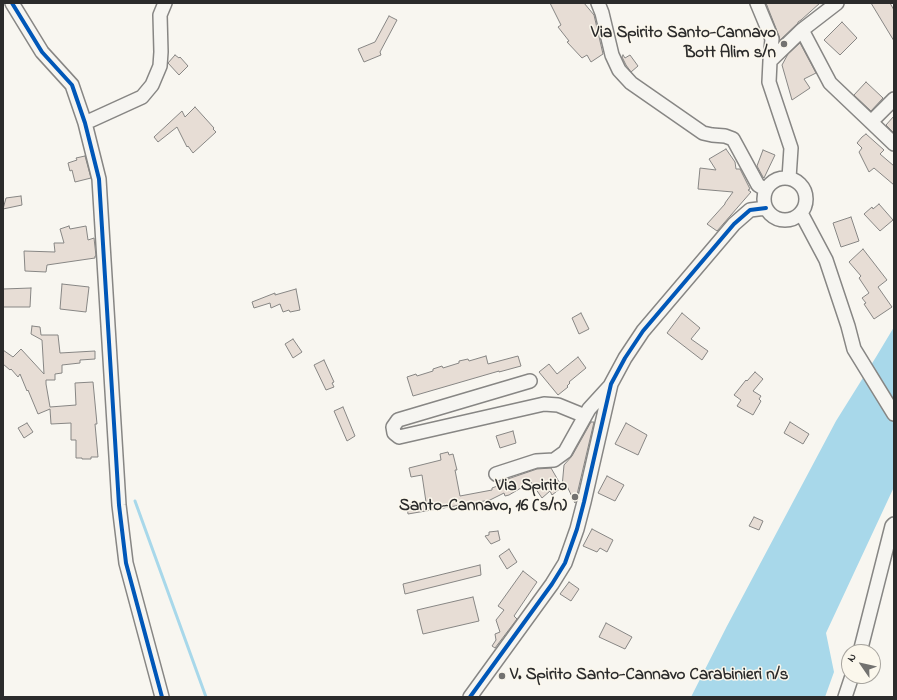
<!DOCTYPE html>
<style>
body{margin:0}
#map{position:relative;width:897px;height:700px;overflow:hidden;background:#f8f6f0;font-family:"Indie Flower",sans-serif}
canvas{display:block}
.frame{position:absolute;inset:0;border:4px solid #2b2b2b;pointer-events:none}
.north{position:absolute;left:841px;top:644px;width:40px;height:40px;box-sizing:border-box;background:#fbf7ec;border:1px solid #a8a59f;border-radius:50%;rotate:304deg;font-size:11px;font-weight:700;line-height:16px;text-align:center;color:#2b2b2b}
.north::after{content:'';display:block;margin:auto;width:14px;height:18px;background:#737270;clip-path:polygon(50% 0,100% 100%,50% 72%,0 100%)}
</style>
<div id="map">
<canvas width="897" height="700"></canvas>
<div class="frame"></div>
<div class="north">N</div>
</div>
<script>
const c = document.querySelector('canvas').getContext('2d');
c.lineJoin = 'round';
function fillPath(path, color) {
  c.fillStyle = color;
  c.fill(path, 'evenodd');
}
function poly(rows) {
  const path = new Path2D();
  for (const r of rows) {
    if (r.length === 3) {
      path.moveTo(r[0] + r[2], r[1]);
      path.arc(r[0], r[1], r[2], 0, 2 * Math.PI);
      continue;
    }
    path.moveTo(r[0], r[1]);
    for (let i = 2; i < r.length; i += 2) path.lineTo(r[i], r[i + 1]);
  }
  return path;
}
function trace(path, color, width, dash) {
  c.strokeStyle = color;
  c.lineWidth = width;
  c.lineCap = dash ? 'butt' : 'round';
  c.setLineDash(dash || []);
  c.stroke(path);
}
function write(font, color, halo, rows, align = 'center') {
  c.font = font + ' "Indie Flower",sans-serif';
  c.lineWidth = 3;
  c.setLineDash([]);
  c.textBaseline = 'middle';
  c.strokeStyle = halo;
  c.fillStyle = color;
  for (const [text, x, y, turn = 0] of rows) {
    c.save();
    c.translate(x, y);
    c.rotate((+turn || 0) * Math.PI / 180);
    c.textAlign = isNaN(turn) ? turn : align;
    if (halo) c.strokeText(text, 0, 0);
    c.fillText(text, 0, 0);
    c.restore();
  }
}
fillPath(poly([
 [894,327,894,487,826,633,834,672,825,697,691,697,727,626,836,421,876,357]
]), '#a8d8ea');
trace(poly([
 [135,501,206,697]
]), '#a8d8ea', 3);
const building = poly([
 [550,3,584,3,594,15,603,54,591,62,587,55,582,58,567,42,569,41,558,27,561,25,550,3],
 [766,3,820,3,801,20,798,22,798,23,780,40,779,36,766,3],
 [871,3,890,3,894,10,894,41,871,3],
 [389,16,397,20,380,52,381,55,364,62,358,49,375,42,389,16],
 [842,22,857,38,840,55,824,40,842,22],
 [800,43,816,73,804,79,810,88,792,100,782,65,788,54,800,43],
 [175,55,179,58,180,57,188,66,179,75,168,63,175,55],
 [623,55,625,58,630,55,638,66,631,72,626,65,622,57,623,55],
 [866,82,883,98,871,111,854,95,866,82],
 [195,107,214,128,213,129,216,132,193,153,188,146,187,147,177,127,158,142,154,137,182,111,185,117,195,107],
 [894,116,894,133,886,125,894,116],
 [866,134,884,150,880,154,894,166,894,185,874,168,869,172,859,152,862,148,857,143,862,137,866,134],
 [726,149,735,162,736,169,740,169,750,189,748,190,751,192,717,231,707,224,725,204,725,203,733,192,698,189,700,168,716,170,709,159,726,149],
 [763,150,775,155,764,178,763,177,757,166,763,150],
 [85,156,91,178,75,182,72,170,70,171,68,163,77,160,76,158,85,156],
 [21,196,22,205,3,209,6,198,21,196],
 [879,204,893,220,880,231,864,214,872,207,873,209,879,204],
 [851,217,859,241,841,247,833,223,851,217],
 [69,226,70,229,86,226,88,240,94,238,96,256,95,256,95,258,47,265,46,272,25,271,24,251,55,252,54,243,64,243,60,229,69,226],
 [863,249,887,280,878,287,892,307,874,319,864,304,866,303,862,298,869,293,859,278,861,276,849,262,863,249],
 [62,284,89,287,86,312,60,309,62,284],
 [31,288,30,307,3,307,3,289,31,288],
 [296,289,300,310,290,312,289,310,283,312,280,304,271,308,270,303,254,308,252,302,275,293,275,295,296,289],
 [581,313,589,329,579,334,572,318,581,313],
 [682,313,700,328,691,339,708,351,702,360,667,333,682,313],
 [32,326,40,327,41,335,58,335,60,353,95,351,95,359,80,360,80,363,62,365,62,373,55,374,55,380,46,380,46,384,50,407,76,405,75,383,93,382,97,424,95,424,98,457,91,457,91,459,82,459,82,458,76,458,76,440,71,440,71,423,51,424,50,409,38,414,28,390,27,391,20,374,18,377,11,369,10,370,3,364,3,350,13,357,21,349,44,374,42,340,31,334,32,326],
 [293,339,302,352,293,358,285,344,293,339],
 [486,356,488,364,518,356,521,366,499,372,499,371,413,396,407,377,416,374,417,376,433,371,433,369,442,366,443,368,459,363,459,361,468,359,469,361,486,356],
 [578,357,586,368,569,382,570,383,567,386,568,387,558,395,539,372,549,364,557,374,578,357],
 [324,360,334,382,332,383,334,387,326,390,314,365,324,360],
 [755,372,763,379,753,391,761,396,759,399,761,401,753,415,737,406,741,400,734,395,746,380,747,381,755,372],
 [343,407,355,436,347,441,334,411,343,407],
 [591,422,594,422,575,503,566,484,552,495,550,491,542,498,531,482,509,495,505,496,504,493,490,500,408,514,407,505,426,502,422,475,411,477,409,468,441,460,440,454,448,452,449,455,453,454,457,470,455,470,460,496,492,490,492,488,500,485,499,482,537,469,551,468,562,487,564,465,572,456,591,422],
 [790,422,809,434,803,444,784,433,790,422],
 [27,423,33,432,24,438,18,428,27,423],
 [626,423,647,435,638,455,615,444,626,423],
 [513,431,516,443,500,448,496,436,513,431],
 [607,476,624,485,615,501,598,493,607,476],
 [754,517,763,521,759,530,749,526,754,517],
 [592,529,613,540,607,552,600,548,597,552,583,546,592,529],
 [498,531,500,540,491,544,485,536,489,535,489,532,498,531],
 [509,549,517,562,507,569,499,556,509,549],
 [480,565,481,575,405,594,403,584,480,565],
 [523,571,537,582,514,616,517,619,495,648,492,646,496,640,495,634,500,632,496,620,504,610,498,606,523,571],
 [569,582,579,589,571,601,560,594,569,582],
 [473,597,479,621,423,634,417,610,473,597],
 [606,623,632,637,625,649,599,637,606,623]
]);
fillPath(building, '#e7ddd5');
trace(building, '#878684', 1);
const minor = poly([
 [12,3,42,52,72,85,85,123,99,179,119,505,126,563,162,697],
 [598,3,602,13,612,55,619,70,631,83,703,133,712,135,725,136,733,139,758,185,766,190],
 [757,3,772,39,770,61,769,82,791,148,789,178],
 [802,30,830,83,871,122],
 [770,61,802,30,837,3],
 [894,99,871,122,894,144],
 [85,123,142,97,152,85,160,66,161,52,160,15,165,3],
 [785,199,21],
 [801,213,826,260,848,326,854,349,894,414],
 [530,381,398,420,393,427,394,433,399,437,544,404,558,405,585,416],
 [496,474,536,461,554,460,565,452,589,409,610,386],
 [860,652,892,526,894,524],
 [470,697,552,584,565,563,577,529,584,502,611,384,625,358,643,331,734,224,750,210,766,208],
 [845,697,852,676]
]);
trace(minor, '#878684', 16);
trace(minor, '#f6f5f1', 13);
trace(poly([
 [12,3,42,52,72,85,85,123,99,179,119,505,126,563,162,697],
 [470,697,552,584,565,563,577,529,584,502,611,384,625,358,643,331,734,224,750,210,766,208]
]), '#0057b8', 4);
for (const [x, y, r, color] of [
 [784,44,4,"#737270"],
 [575,497,4,"#737270"],
 [502,676,4,"#737270"]
]) {
  const dot = new Path2D();
  dot.arc(x, y, r, 0, 2 * Math.PI);
  c.fillStyle = color;
  c.fill(dot);
  trace(dot, '#fbf7ec', 1.5);
}
write('bold 17px', '#2b2b2b', '#fbf7ec', [
 ["Via Spirito Santo-Cannavo",776,34],
 ["Bott Alim s/n",776,54],
 ["Via Spirito",567,487],
 ["Santo-Cannavo, 16 (s/n)",567,507],
 ["V. Spirito Santo-Cannavo Carabinieri n/s",510,676,"left"]
], 'right');
</script>
